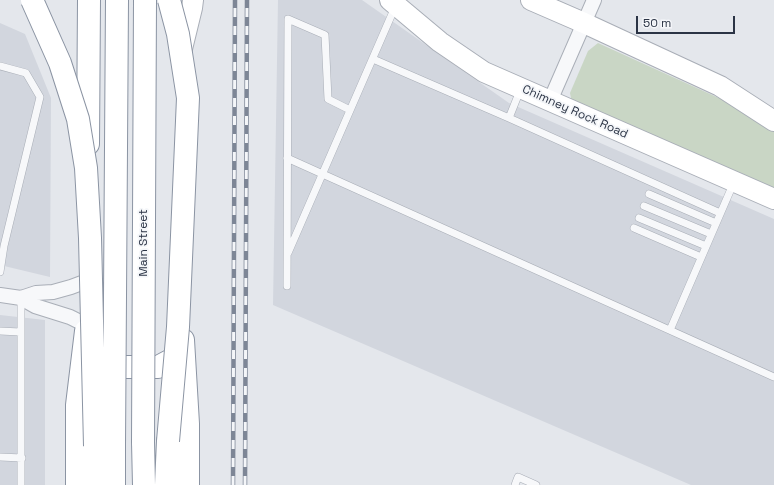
<!DOCTYPE html>
<style>
body{margin:0}
#map{position:relative;width:774px;height:485px;overflow:hidden;background:#e4e7ec;font-family:"Space Grotesk",sans-serif}
canvas{display:block}
.scale{position:absolute;left:636px;top:16px;width:99px;height:18px;box-sizing:border-box;border:2px solid #2b3445;border-top:0;padding-left:5px;font-size:12px;line-height:14px;white-space:nowrap;color:#2b3445;-webkit-text-stroke:3px #f4f6f9;paint-order:stroke}
</style>
<div id="map">
<canvas width="774" height="485"></canvas>
<div class="scale">50 m</div>
</div>
<script>
const c = document.querySelector('canvas').getContext('2d');
c.lineJoin = 'round';
function fillPath(path, color) {
  c.fillStyle = color;
  c.fill(path, 'evenodd');
}
function poly(rows) {
  const path = new Path2D();
  for (const r of rows) {
    path.moveTo(r[0], r[1]);
    for (let i = 2; i < r.length; i += 2) path.lineTo(r[i], r[i + 1]);
  }
  return path;
}
function trace(path, color, width, dash) {
  c.strokeStyle = color;
  c.lineWidth = width;
  c.lineCap = dash ? 'butt' : 'round';
  c.setLineDash(dash || []);
  c.stroke(path);
}
function write(font, color, halo, rows, align = 'center') {
  c.font = font + ' "Space Grotesk",sans-serif';
  c.lineWidth = 3.5;
  c.setLineDash([]);
  c.textBaseline = 'middle';
  c.strokeStyle = halo;
  c.fillStyle = color;
  for (const [text, x, y, turn = 0] of rows) {
    c.save();
    c.translate(x, y);
    c.rotate((+turn || 0) * Math.PI / 180);
    c.textAlign = isNaN(turn) ? turn : align;
    if (halo) c.strokeText(text, 0, 0);
    c.fillText(text, 0, 0);
    c.restore();
  }
}
fillPath(poly([
 [278,0,362,0,509,103,774,219,774,485,691,485,273,305],
 [0,23,25,34,51,98,50,277,0,265],
 [0,315,45,320,45,485,0,485]
]), '#d2d6de');
fillPath(poly([
 [598,43,743,109,774,131,774,187,764,187,572,103,570,93,588,51]
]), '#c9d6c5');
const lane = poly([
 [373,59,509,118,720,213],
 [0,66,26,73,40,97,4,246,0,272],
 [509,118,521,88],
 [287,158,774,377],
 [649,194,716,223],
 [644,206,711,234],
 [639,218,706,246],
 [634,228,701,257],
 [288,253,395,7],
 [287,286,288,19,325,35,328,99,350,110],
 [21,298,21,485],
 [670,330,734,182],
 [0,331,20,332],
 [0,457,22,458],
 [515,485,518,477,536,485]
]);
const street = poly([
 [550,101,594,0],
 [0,295,21,298,35,306,70,317,86,325],
 [21,298,36,293,53,292,71,287,87,281]
]);
const secondary = poly([
 [390,0,440,42,484,72,774,199],
 [531,0,584,23,720,86,774,121],
 [181,53,192,8,193,0]
]);
const highway = poly([
 [88,144,89,0],
 [183,340,188,424,188,485],
 [97,361,110,367,158,367,173,359,180,349,181,343],
 [143,442,144,485],
 [95,446,98,485],
 [77,485,77,405,86,331],
 [114,485,114,444],
 [166,485,168,441]
]);
trace(lane, '#a9aeb7', 8);
trace(street, '#a9aeb7', 16);
trace(secondary, '#a9aeb7', 22);
trace(highway, '#8b94a3', 24);
trace(lane, '#f7f8fa', 7);
trace(street, '#f7f8fa', 14);
trace(secondary, '#fff', 20);
trace(highway, '#fff', 22);
const rail = poly([
 [233,485,235,0],
 [245,485,247,0]
]);
trace(rail, '#7d8696', 4.5);
trace(rail, '#f4f6f9', 3, [9]);
const highwayBridge = poly([
 [32,0,60,63,78,119,86,168,90,238,95,446],
 [168,441,178,327,188,98,178,34,169,0],
 [143,442,145,0],
 [114,444,117,0]
]);
trace(highwayBridge, '#8b94a3', 24, []);
trace(highwayBridge, '#fff', 22);
write('12px', '#2b3445', '#f4f6f9', [
 ["Chimney Rock Road",575,112,24],
 ["Main Street",144,243,-90]
]);
</script>
